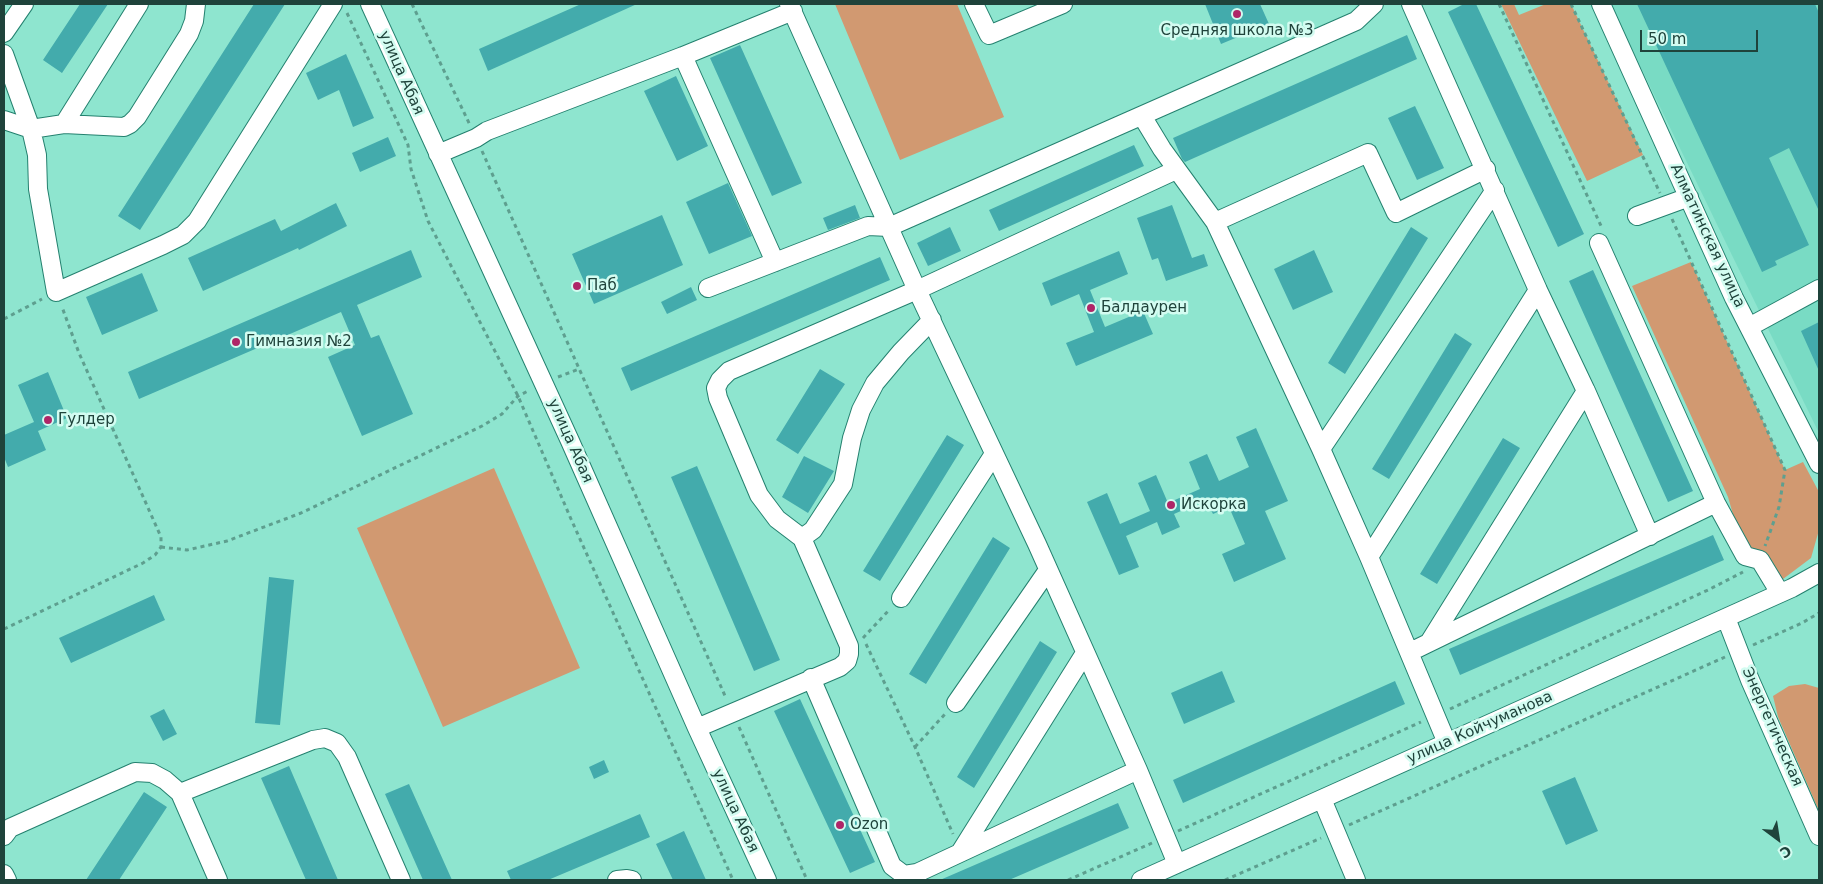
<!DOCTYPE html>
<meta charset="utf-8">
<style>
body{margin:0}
#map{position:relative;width:1823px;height:884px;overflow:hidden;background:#8ee5cf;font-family:"DejaVu Sans",sans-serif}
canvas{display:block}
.frame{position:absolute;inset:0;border:5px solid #1f433b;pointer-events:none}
.north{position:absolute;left:1753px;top:814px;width:50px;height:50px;-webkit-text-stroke:4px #d3fcf1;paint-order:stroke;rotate:149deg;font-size:14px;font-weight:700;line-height:20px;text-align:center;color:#1f433b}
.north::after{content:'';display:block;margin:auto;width:18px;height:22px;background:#1f433b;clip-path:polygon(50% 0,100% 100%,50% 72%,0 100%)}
.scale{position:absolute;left:1640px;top:30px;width:118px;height:22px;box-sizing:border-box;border:2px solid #1f433b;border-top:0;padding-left:6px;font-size:15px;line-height:18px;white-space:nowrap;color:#1f433b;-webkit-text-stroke:4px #d3fcf1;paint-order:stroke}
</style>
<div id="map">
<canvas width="1823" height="884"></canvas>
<div class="frame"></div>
<div class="north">С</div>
<div class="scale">50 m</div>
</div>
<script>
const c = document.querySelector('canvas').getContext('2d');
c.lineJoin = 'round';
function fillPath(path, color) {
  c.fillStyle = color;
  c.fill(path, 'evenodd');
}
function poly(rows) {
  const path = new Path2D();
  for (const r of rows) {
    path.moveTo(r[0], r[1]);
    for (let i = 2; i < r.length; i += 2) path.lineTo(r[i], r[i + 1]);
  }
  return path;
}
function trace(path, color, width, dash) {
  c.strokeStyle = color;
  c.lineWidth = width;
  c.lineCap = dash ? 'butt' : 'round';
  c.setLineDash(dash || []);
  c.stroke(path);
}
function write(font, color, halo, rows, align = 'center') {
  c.font = font + ' "DejaVu Sans",sans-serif';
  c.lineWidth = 5;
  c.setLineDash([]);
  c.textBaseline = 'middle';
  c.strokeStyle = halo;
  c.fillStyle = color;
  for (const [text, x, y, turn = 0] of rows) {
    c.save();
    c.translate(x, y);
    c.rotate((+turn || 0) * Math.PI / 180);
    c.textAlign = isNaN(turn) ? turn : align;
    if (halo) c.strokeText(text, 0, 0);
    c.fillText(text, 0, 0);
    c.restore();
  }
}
fillPath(poly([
 [1610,4,1819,4,1819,433,1727,245]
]), '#79dbc4');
fillPath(poly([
 [835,4,957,4,1004,117,900,160],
 [1501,4,1514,4,1519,15,1546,4,1571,4,1643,155,1587,181],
 [1691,262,1785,470,1803,462,1819,492,1819,530,1811,558,1775,585,1745,556,1728,497,1632,286],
 [494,468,580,668,443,727,357,528],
 [1805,684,1819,688,1819,811,1778,717,1773,696,1789,686]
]), '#d19971');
fillPath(poly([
 [80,4,108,4,62,73,43,60],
 [254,4,285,4,140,230,118,216],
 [581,4,637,4,488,71,479,49],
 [1205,4,1260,4,1269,24,1221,44],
 [1464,4,1476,4,1584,234,1558,247,1448,12],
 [1637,4,1815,4,1819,13,1819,211,1789,148,1769,158,1809,245,1775,261,1777,265,1762,272],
 [1407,35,1417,59,1185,162,1182,159,1173,138],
 [740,45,802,183,772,196,710,58],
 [346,54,374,118,353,127,339,90,318,100,306,73],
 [676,76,708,146,677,161,644,91],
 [1415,106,1444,168,1417,180,1388,118],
 [388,137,396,156,360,172,352,153],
 [1134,145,1144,166,999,231,989,210],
 [728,183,752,236,709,254,686,202],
 [336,203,347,226,299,250,298,248,203,291,188,258,275,219,281,231],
 [855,205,860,218,828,230,823,218],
 [1172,205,1192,258,1204,254,1208,266,1166,281,1158,258,1152,260,1137,218],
 [662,215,683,265,594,304,572,254],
 [950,227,961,251,928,266,917,243],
 [1411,227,1428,238,1345,374,1328,363],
 [411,250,422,277,357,305,371,338,379,335,413,414,362,436,328,357,355,345,341,312,139,399,128,372],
 [1314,250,1333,292,1293,310,1274,269],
 [1119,251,1128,274,1090,290,1105,327,1143,311,1153,334,1076,366,1066,343,1094,332,1079,294,1051,306,1042,283],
 [880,257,890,280,631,391,621,368],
 [1593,270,1693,491,1668,502,1569,281],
 [142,273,158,311,102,335,86,297],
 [691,287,697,300,667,314,661,302],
 [1819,322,1819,371,1801,331],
 [1455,333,1472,344,1389,479,1372,469],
 [820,369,845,384,798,454,776,440],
 [48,372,67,418,38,431,46,450,8,467,4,457,4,435,34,422,18,385],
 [1256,428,1288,501,1265,511,1286,559,1234,582,1222,554,1245,544,1229,507,1213,514,1206,500,1174,514,1180,527,1162,535,1157,522,1126,536,1139,567,1119,575,1087,502,1107,493,1120,524,1150,511,1138,483,1156,475,1168,503,1200,489,1189,462,1207,454,1219,481,1249,467,1236,437],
 [947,435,964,445,880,581,863,571],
 [1503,438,1520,448,1437,584,1420,574],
 [804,456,834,471,808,513,782,497],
 [697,466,780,660,754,671,671,477],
 [1713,535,1724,560,1460,675,1449,649],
 [993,537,1010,548,926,684,909,674],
 [269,577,294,580,280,725,255,723],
 [154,595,165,620,71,663,59,638],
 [1040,641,1057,652,974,788,957,777],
 [1222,671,1235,702,1184,724,1171,693],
 [1395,681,1405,704,1183,803,1173,780],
 [800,699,875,862,850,873,774,711],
 [164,709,177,734,163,741,150,716],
 [604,760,609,772,594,779,589,767],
 [289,766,338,880,306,880,261,778],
 [1575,777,1598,831,1566,845,1542,791],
 [409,784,452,880,423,880,385,794],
 [144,792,167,807,119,880,86,880],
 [1118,803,1129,828,1009,880,940,880],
 [640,814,650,837,548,880,511,880,507,871],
 [684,831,706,880,673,880,656,844]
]), '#43abac');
const minor = poly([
 [370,4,570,441,697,728,767,880],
 [789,4,917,290,1037,544,1138,770,1177,864],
 [974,4,989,35,1063,4],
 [1411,4,1538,290,1586,391,1650,536],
 [1601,4,1734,298,1819,464],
 [4,33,24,4],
 [4,54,31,129,37,155,38,189,56,292,163,245,183,235,197,221,333,4],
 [683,56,775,262],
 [1142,116,1162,149,1215,222,1321,449,1369,557,1447,743],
 [4,120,31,129,64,124,124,127,130,124,137,117,189,34,194,21,196,4],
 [64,124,139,4],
 [438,154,476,138,487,131,683,56,793,11],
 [1637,216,1689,197],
 [1215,222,1368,153,1396,213,1486,169],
 [1599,243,1716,503,1745,556,1760,560,1780,593],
 [708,288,868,226,889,227,1356,21,1374,4],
 [1749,327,1819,289],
 [1321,449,1495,190],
 [802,538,813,530,843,484,852,438,861,410,875,383,901,352,932,320],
 [1369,557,1538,290],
 [901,598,994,454],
 [1726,618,1750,680,1819,836],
 [1430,641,1586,391],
 [1410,652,1716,503],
 [811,678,892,866,904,875,917,873,1138,770],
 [956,703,1048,570],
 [697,728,840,667,847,661,849,654,849,646,802,538,777,519,759,495,718,398,716,388,720,380,729,371,917,290,1176,170],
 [1322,799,1356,880],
 [4,836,10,828,135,772,152,773,165,780,180,793],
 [961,851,1085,653],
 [4,874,7,880],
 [218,880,180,793,313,740,325,738,337,743,347,757,401,880],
 [617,880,627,879,632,880],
 [1141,880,1792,588,1819,573]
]);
trace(minor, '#24816f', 20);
trace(poly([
 [412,4,470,125],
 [1499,4,1602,228],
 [1571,4,1660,193],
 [347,13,408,145,411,169,428,221,518,396,571,519,733,880],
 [482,151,726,698],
 [1672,219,1785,470,1779,507,1765,546],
 [4,319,42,299],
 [558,377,579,369],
 [161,547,187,550,227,541,301,513,482,426,502,414,518,396,530,390],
 [4,629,143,563,155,555,161,547,161,537,79,353,62,307],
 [863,638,890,609],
 [866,644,915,747,953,834],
 [1753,645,1802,623,1819,613],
 [1450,709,1708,590,1743,572],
 [739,727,807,880],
 [915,747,945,714],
 [1349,825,1725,657],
 [1178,831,1421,722],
 [1068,880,1152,843],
 [1225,880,1321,838]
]), '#5e9f8f', 3, [4, 4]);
trace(minor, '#fff', 18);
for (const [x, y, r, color] of [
 [1237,14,5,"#af2668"],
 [577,286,5,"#af2668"],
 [1091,308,5,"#af2668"],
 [236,342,5,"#af2668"],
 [48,420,5,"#af2668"],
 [1171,505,5,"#af2668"],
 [840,825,5,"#af2668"]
]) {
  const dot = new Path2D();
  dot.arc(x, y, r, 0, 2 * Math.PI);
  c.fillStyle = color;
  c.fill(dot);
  trace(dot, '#d3fcf1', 2);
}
write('15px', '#1f433b', '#d3fcf1', [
 ["Средняя школа №3",1237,31,"center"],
 ["Паб",587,286],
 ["Балдаурен",1101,308],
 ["Гимназия №2",246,342],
 ["Гулдер",58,420],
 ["Искоркa",1181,505],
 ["Ozon",850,825]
], 'left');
write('15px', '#1f433b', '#d3fcf1', [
 ["улица Абая",401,73,66],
 ["Алматинская улица",1707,236,65],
 ["улица Абая",570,441,66],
 ["Энергетическая",1772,727,66],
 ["улица Койчуманова",1480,728,-24],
 ["улица Абая",735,811,65]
]);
</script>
